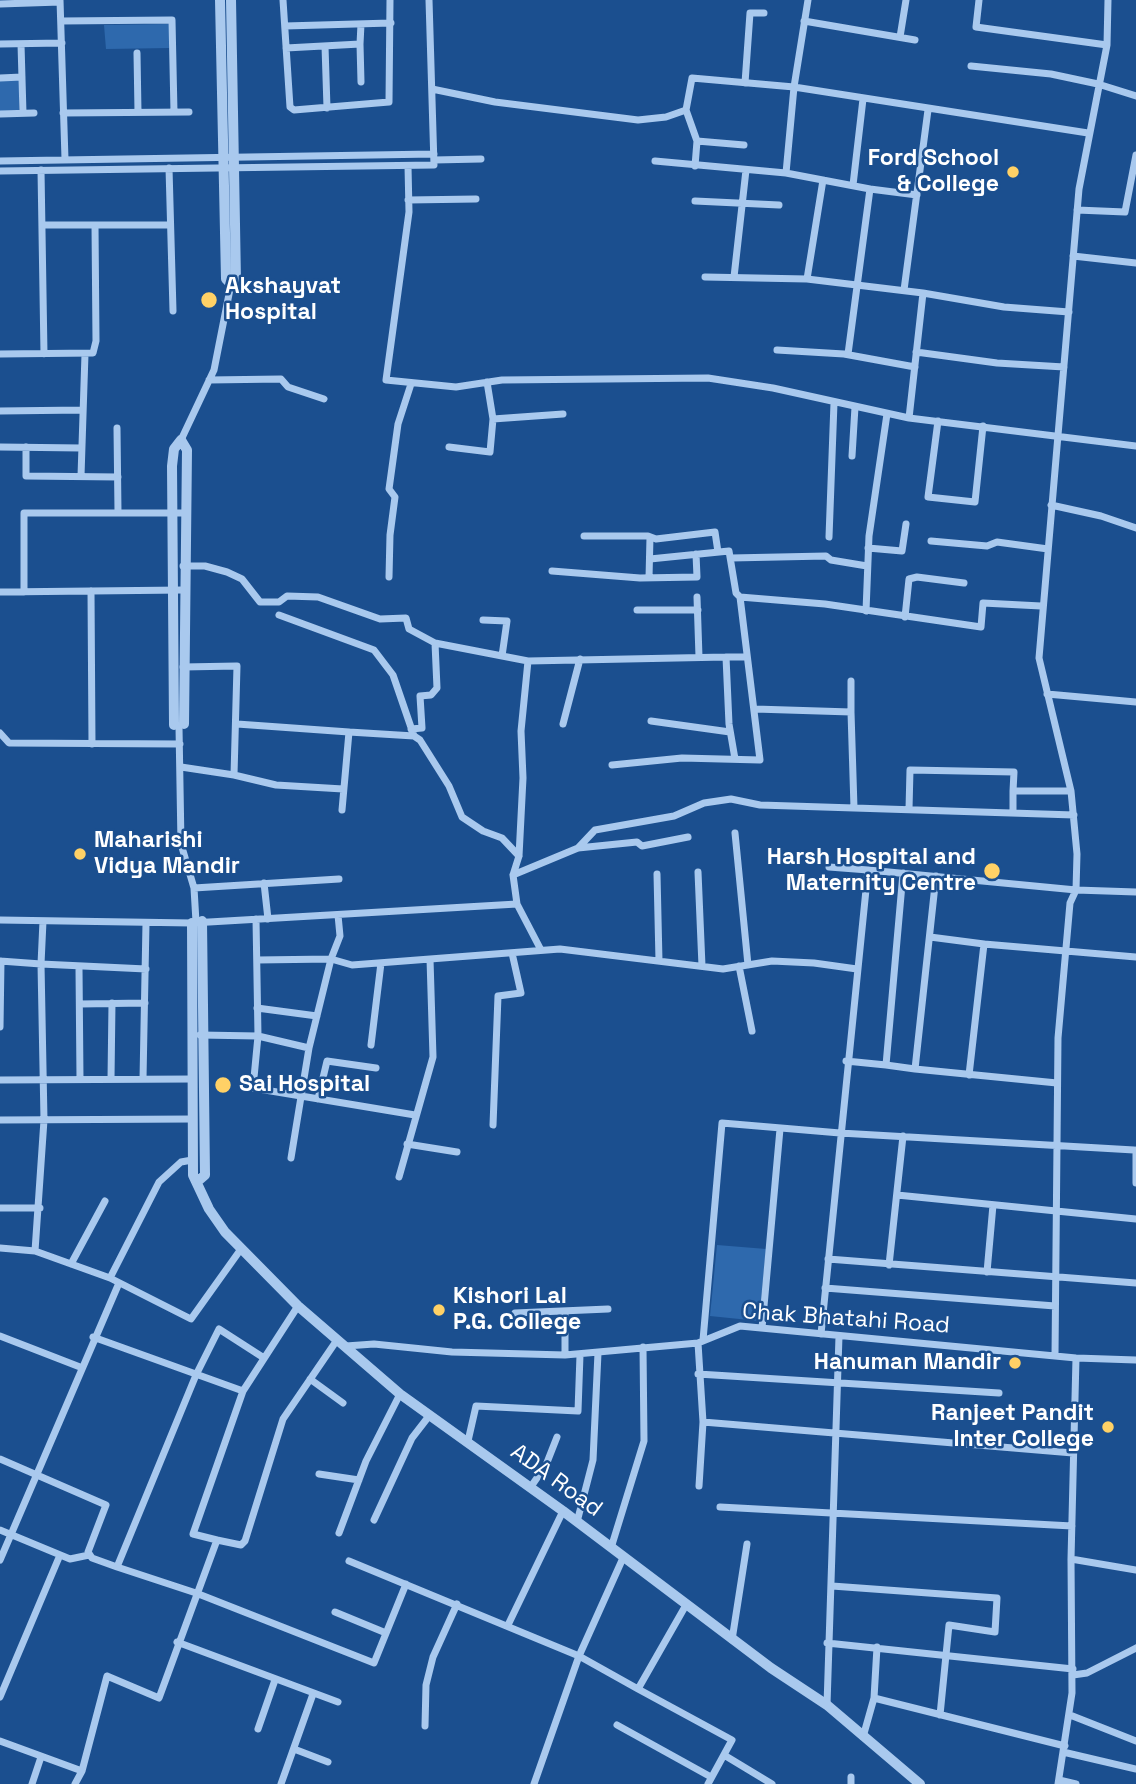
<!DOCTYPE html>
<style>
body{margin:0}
canvas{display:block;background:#1b4f8f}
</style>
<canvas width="1136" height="1784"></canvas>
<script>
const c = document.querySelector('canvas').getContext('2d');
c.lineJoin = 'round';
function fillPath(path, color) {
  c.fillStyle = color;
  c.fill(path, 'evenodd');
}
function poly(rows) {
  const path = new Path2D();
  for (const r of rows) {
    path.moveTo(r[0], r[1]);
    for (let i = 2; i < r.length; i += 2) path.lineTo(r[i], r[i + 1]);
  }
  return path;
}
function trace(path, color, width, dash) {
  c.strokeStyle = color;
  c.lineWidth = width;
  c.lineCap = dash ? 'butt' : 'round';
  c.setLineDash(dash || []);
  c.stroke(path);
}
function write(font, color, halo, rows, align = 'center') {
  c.font = font + ' "Space Grotesk",sans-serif';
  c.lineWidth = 5;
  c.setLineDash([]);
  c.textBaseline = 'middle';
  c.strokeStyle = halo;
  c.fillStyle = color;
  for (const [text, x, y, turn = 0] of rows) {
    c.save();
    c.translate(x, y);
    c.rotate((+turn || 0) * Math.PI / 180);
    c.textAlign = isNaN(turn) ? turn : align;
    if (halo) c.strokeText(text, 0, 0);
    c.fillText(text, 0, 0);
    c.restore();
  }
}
fillPath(poly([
 [169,24,169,48,106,49,104,25],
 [0,79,19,79,19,110,0,111],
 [717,1245,766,1249,759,1321,710,1316]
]), '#2e69ad');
trace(poly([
 [60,0,65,159],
 [283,0,290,107,294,110,389,102,390,0],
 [979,0,976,27,1107,45],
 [0,4,60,2],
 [61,21,172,20,174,112],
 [804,21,915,40],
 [285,26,391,23],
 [900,37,906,0],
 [0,44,62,43],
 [21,44,23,113],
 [360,44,361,82],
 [325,46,327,108],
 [286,48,360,44,361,24],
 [137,53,138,112],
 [971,66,1051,74,1098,84,1136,96],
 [0,78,22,77],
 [745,83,750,13,764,13],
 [432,89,495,102,638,120,666,117,686,110,692,78,794,87,1088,133],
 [686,110,697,141,744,145],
 [63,113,189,112],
 [0,114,34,113],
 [434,160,481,159],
 [0,161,434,154],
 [655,161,786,173,870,189,848,354],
 [408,166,409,212,386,380,456,387,502,380,708,378,773,388,909,418,1136,446],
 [695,166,697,141],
 [169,168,173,311],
 [41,170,44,354],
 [0,171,434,165,429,0],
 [786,173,794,87,808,0],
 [853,185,863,99],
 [870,189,917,195],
 [408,200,476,199],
 [695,201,779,205],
 [1077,210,1125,212,1136,155],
 [42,225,170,225],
 [1073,256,1136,263],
 [705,277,807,279,923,293,1004,307,1069,312],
 [734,277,746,170],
 [807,279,823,180],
 [904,290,928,110],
 [777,350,844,354,915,367],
 [916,352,997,363,1064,367],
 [0,354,93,353,96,341,95,225],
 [209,380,281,379,288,387,324,399],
 [0,411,83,410],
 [909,418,923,293],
 [493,419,563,414],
 [938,421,928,497,975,502,983,426],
 [117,428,118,512],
 [181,440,214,370,231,284],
 [0,447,81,448],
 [26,447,26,476,118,477],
 [449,447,490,452,493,419,487,382],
 [852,456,855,407],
 [81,476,85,354],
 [1051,505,1101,516,1136,528],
 [584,536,648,536,656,539,715,532,718,552],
 [829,537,834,403],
 [931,541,987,546,997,542,1048,549],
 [868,548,902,551,906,524],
 [731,558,826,556,831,560,867,566],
 [183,566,205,566,227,572,242,579,260,602,279,602,287,596,318,597,380,619,406,618,409,629,435,643,528,661,726,657],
 [552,571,640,578,697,577,696,554],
 [389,577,390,535,395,497,389,489,398,424,411,384],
 [649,578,650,537],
 [91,591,92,744],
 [0,592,183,590],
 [24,592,24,513,184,513],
 [697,597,699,657],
 [740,597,825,604,981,627,983,603,1041,606],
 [637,610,698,610],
 [866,611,869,536,887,414],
 [279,615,374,650,393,675,414,736],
 [905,617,909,579,917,577,964,583],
 [483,620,507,621,502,656],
 [183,667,237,666,234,775],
 [1047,694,1136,702],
 [755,709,851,712,854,808],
 [851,712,851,681],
 [651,721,730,732],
 [237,724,349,732,342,810],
 [563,724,580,659],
 [179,727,181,844,194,888,196,922],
 [411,729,422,728,420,696,431,695,437,688,435,643],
 [349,732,414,736,420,740,449,786,462,817,483,831,502,838,519,856],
 [0,733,9,743,180,744],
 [735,759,729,724,726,657,745,657],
 [612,765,682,758,760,760,740,597,736,593,729,551,650,559],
 [181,767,234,775,276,785,343,789],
 [909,809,910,770,1014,772,1013,791,1071,791],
 [1013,813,1013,791],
 [735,833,748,965],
 [578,848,595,830,674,816,704,803,731,799,760,805,1074,815],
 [829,867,868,870],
 [698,872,702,966],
 [657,874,659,961],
 [513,875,578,848,637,842,642,846,688,837],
 [264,883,268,919],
 [194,888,339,879],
 [517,904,541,950],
 [256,919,258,1036,253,1088,415,1115],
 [0,920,192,923,517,904,513,875,519,856,523,778,521,731,528,661],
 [43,921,41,964,146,969],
 [930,937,984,944],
 [257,960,331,959,352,965,560,949,723,969,772,961,814,963,857,969],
 [0,961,41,964,44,1120,35,1251],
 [739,966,752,1031],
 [79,968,80,1079],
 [80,1004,145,1003],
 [257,1008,317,1016],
 [0,1027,1,961],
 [200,1035,258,1036,309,1048],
 [371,1045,381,963],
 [846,1061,886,1065,903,873],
 [886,1065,915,1069,936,876],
 [915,1069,1057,1083],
 [969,1075,984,944,1136,957],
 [111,1079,112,1003],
 [143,1079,146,923],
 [0,1080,193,1079],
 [318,1099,327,1061,376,1068],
 [0,1120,193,1119],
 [493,1125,498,996,521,993,512,953],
 [407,1144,457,1152],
 [1136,1150,1136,1183],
 [291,1158,309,1048,331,959,340,936,338,915],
 [399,1177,433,1057,430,959],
 [897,1195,1136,1219],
 [0,1208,40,1208],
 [0,1248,35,1251,110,1278,191,1319,241,1249],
 [828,1259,1136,1283],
 [71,1264,105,1201],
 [889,1265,903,1136],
 [987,1272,993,1205],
 [110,1278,159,1182,181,1162,192,1160],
 [825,1288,1055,1306],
 [515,1313,608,1309],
 [762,1328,780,1129],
 [821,1334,868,870,1076,890,1136,892],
 [0,1336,80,1367],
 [93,1337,243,1391],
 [703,1340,722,1123,840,1133,1134,1150],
 [698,1343,703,1422,699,1486],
 [346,1346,374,1344,452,1352,565,1355,698,1343,740,1326,1076,1358,1136,1360],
 [565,1355,565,1311],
 [1055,1355,1058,1038,1070,903,1076,890,1077,854,1071,791,1039,658,1079,189,1107,45,1108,0],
 [264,1358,219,1329,196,1375,117,1567,196,1593,374,1663,406,1584],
 [698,1374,999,1393],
 [310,1379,343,1403],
 [703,1422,1073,1453],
 [468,1441,476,1406,578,1411,580,1355],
 [0,1459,106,1505,88,1552,92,1558,117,1567],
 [319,1474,359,1480],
 [530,1488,546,1465,557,1437],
 [720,1507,1072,1526],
 [374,1520,412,1438,429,1416],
 [577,1522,593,1460,598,1353],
 [0,1530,70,1559,89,1555],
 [339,1533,366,1461,400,1394],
 [217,1540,193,1534,243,1391,298,1306],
 [611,1548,644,1441,643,1347],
 [1071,1559,1136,1570],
 [0,1560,119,1283],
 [349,1561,579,1656,638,1689,686,1605],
 [832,1586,997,1598,995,1632,949,1625,940,1715],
 [335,1612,386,1633],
 [508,1625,563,1511],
 [732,1640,747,1544],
 [177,1642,338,1702],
 [827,1643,1073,1669],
 [1073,1675,1087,1673,1136,1648],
 [638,1689,732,1740,708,1784],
 [0,1697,60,1555],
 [874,1698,1065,1746],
 [827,1705,839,1336],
 [1070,1715,1136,1741],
 [617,1725,711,1777],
 [425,1726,426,1685,433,1657,457,1604],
 [258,1729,275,1680],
 [863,1737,874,1698,877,1647],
 [0,1741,82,1771,107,1676,159,1698,217,1540,241,1545,245,1541,283,1419,337,1340],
 [294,1749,328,1762],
 [1063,1752,1136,1769],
 [724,1755,772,1784],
 [1059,1780,1076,1784],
 [32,1784,41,1757],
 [75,1784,82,1771],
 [281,1784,313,1694],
 [534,1784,579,1656,623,1558],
 [851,1784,851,1777],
 [1058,1784,1072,1693,1071,1559,1076,1358]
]), '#a9c9ee', 7);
trace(poly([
 [220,0,226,279,231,284,236,280,231,0],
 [174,725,172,466,174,449,181,440,187,450,184,724],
 [192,923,193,1175,209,1209,225,1232,298,1306,400,1394,563,1511,771,1668,827,1705,920,1784],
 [198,1181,205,1175,202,921]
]), '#a9c9ee', 10);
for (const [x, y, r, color] of [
 [1013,172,7,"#ffd166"],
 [209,300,9,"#ffd166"],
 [80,854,7,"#ffd166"],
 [992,871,9,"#ffd166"],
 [223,1085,9,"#ffd166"],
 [439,1310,7,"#ffd166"],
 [1015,1363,7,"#ffd166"],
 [1108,1427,7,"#ffd166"]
]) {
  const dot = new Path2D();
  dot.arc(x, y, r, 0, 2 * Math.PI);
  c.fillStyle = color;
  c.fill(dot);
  trace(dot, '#1b4f8f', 2.5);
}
write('bold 23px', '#fff', '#1b4f8f', [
 ["Ford School",999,159],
 ["& College",999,185],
 ["Akshayvat",225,287,"left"],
 ["Hospital",225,313,"left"],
 ["Maharishi",94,841,"left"],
 ["Vidya Mandir",94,867,"left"],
 ["Harsh Hospital and",976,858],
 ["Maternity Centre",976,884],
 ["Sai Hospital",239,1085,"left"],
 ["Kishori Lal",453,1297,"left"],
 ["P.G. College",453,1323,"left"],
 ["Hanuman Mandir",1001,1363],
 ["Ranjeet Pandit",1094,1414],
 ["Inter College",1094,1440]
], 'right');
write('23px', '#fff', '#1b4f8f', [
 ["Chak Bhatahi Road",846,1319,4],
 ["ADA Road",556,1481,36]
]);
</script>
